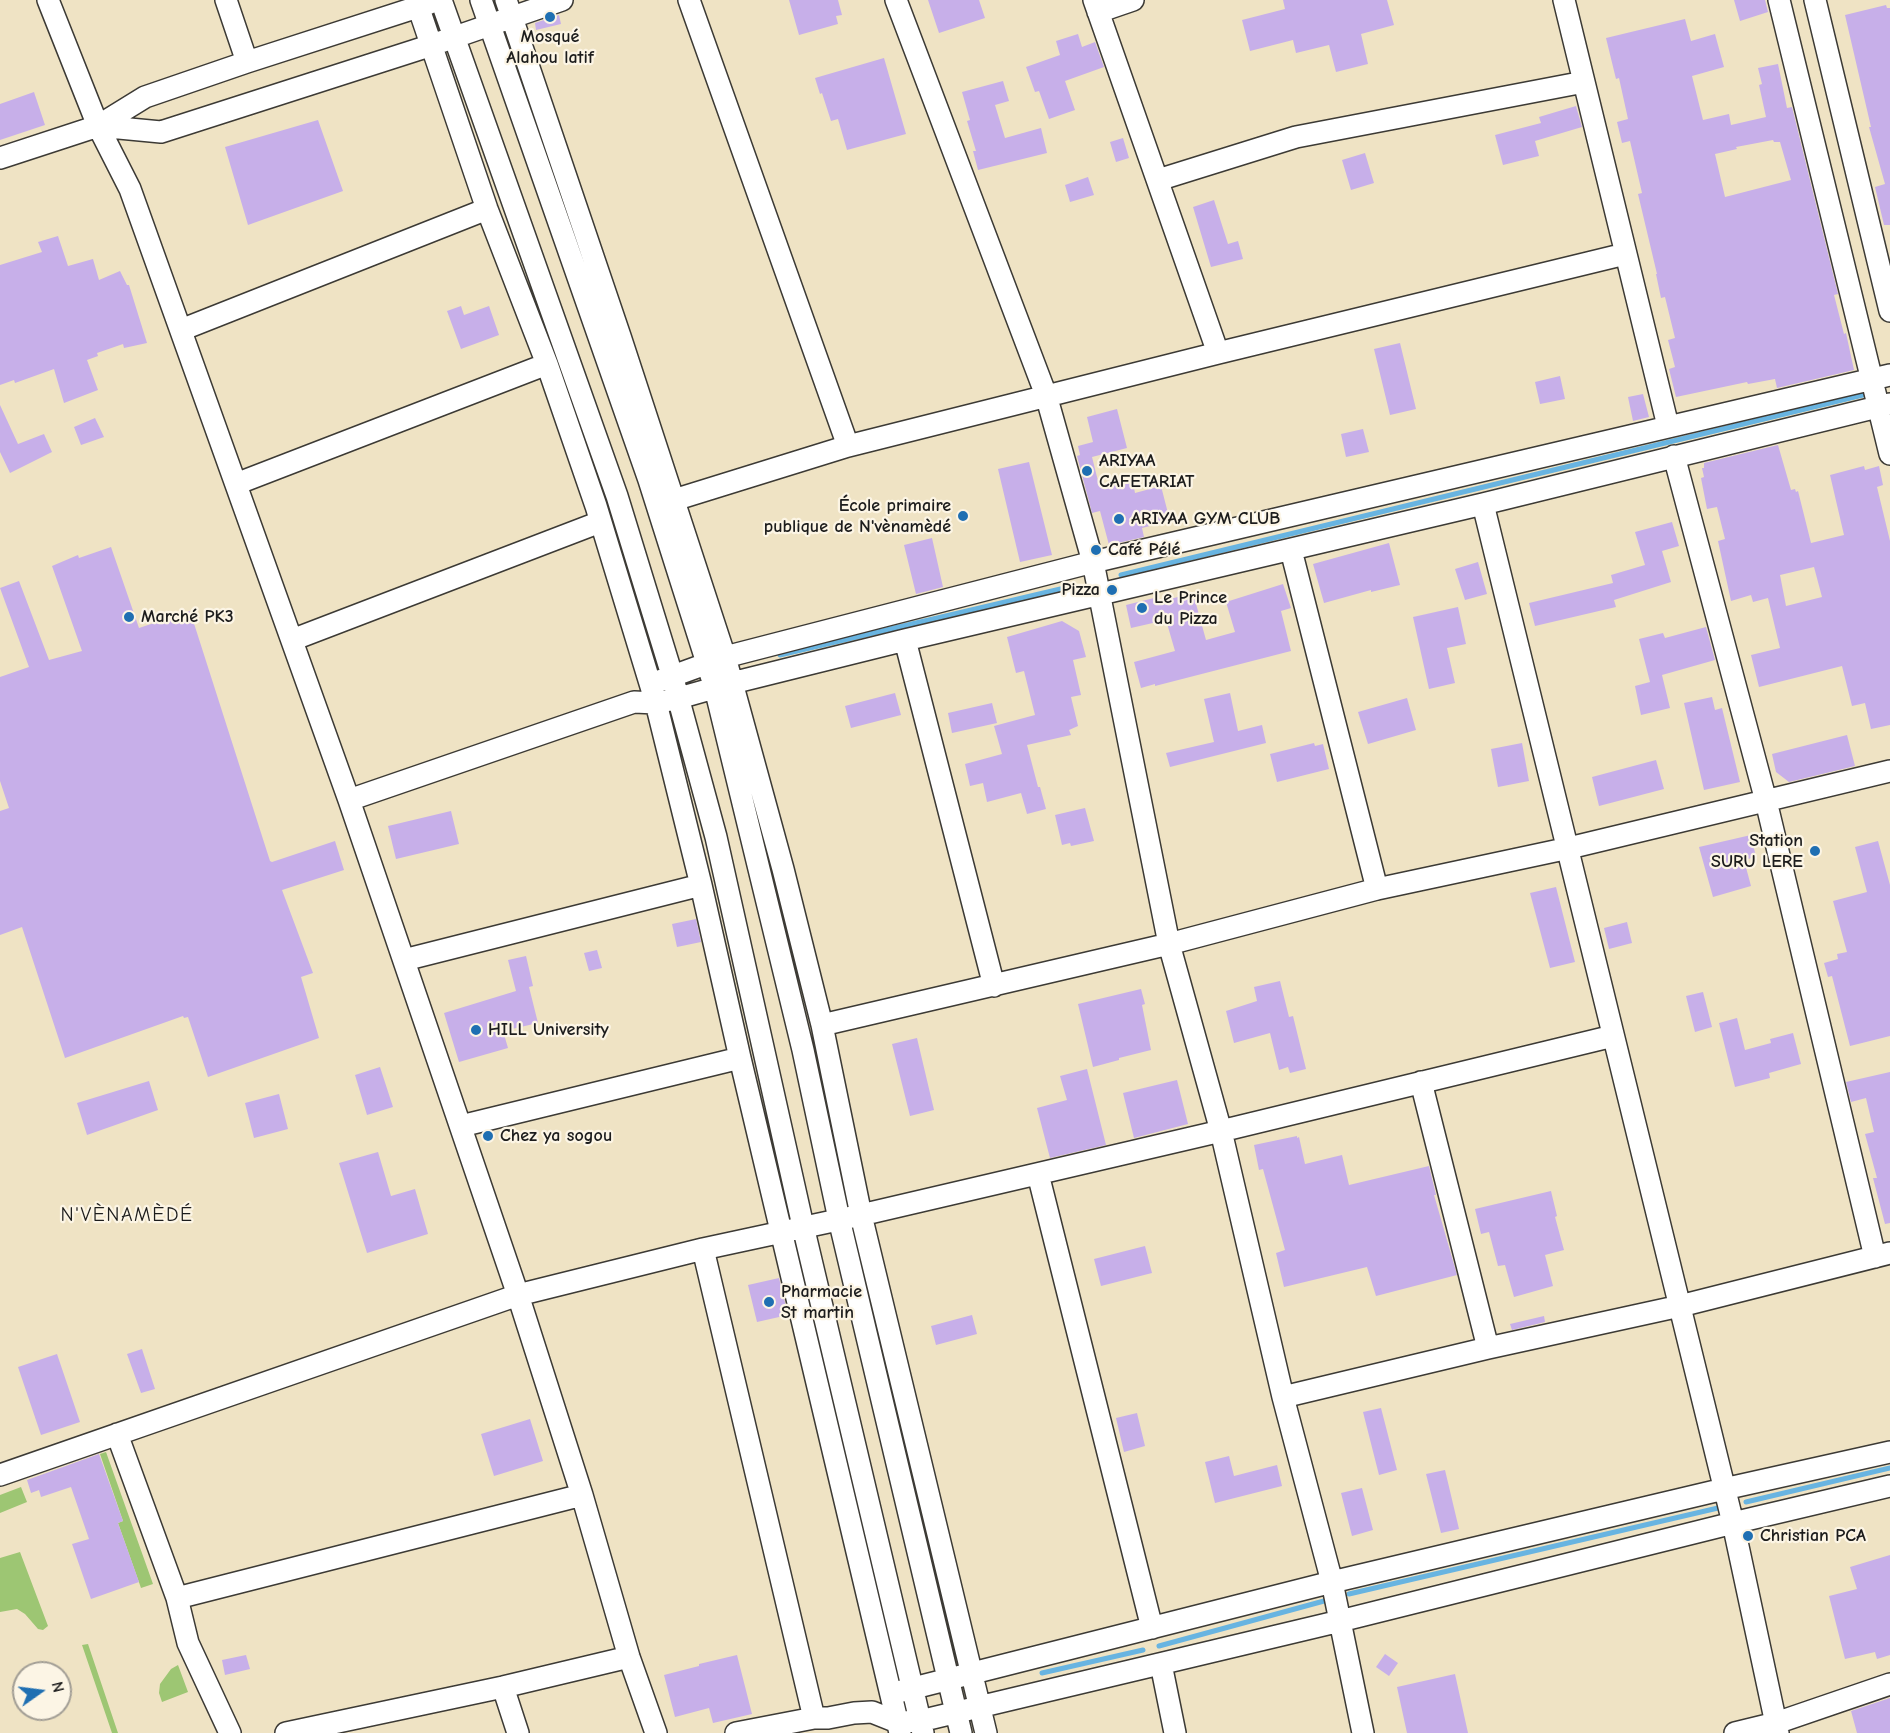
<!DOCTYPE html>
<meta charset="utf-8">
<style>
body{margin:0}
#map{position:relative;width:1890px;height:1733px;overflow:hidden;background:#efe3c4;font-family:"Comic Neue",sans-serif}
canvas{display:block}
.north{position:absolute;left:12px;top:1661px;width:60px;height:60px;box-sizing:border-box;background:#fcf5e5;border:2px solid #a29e95;border-radius:50%;rotate:76deg;font-size:16px;font-weight:700;line-height:24px;text-align:center;color:#1c1c1c}
.north::after{content:'';display:block;margin:auto;width:21px;height:27px;background:#1f6fb2;clip-path:polygon(50% 0,100% 100%,50% 72%,0 100%)}
</style>
<div id="map">
<canvas width="1890" height="1733"></canvas>
<div class="north">N</div>
</div>
<script>
const c = document.querySelector('canvas').getContext('2d');
c.lineJoin = 'round';
function fillPath(path, color) {
  c.fillStyle = color;
  c.fill(path, 'evenodd');
}
function poly(rows) {
  const path = new Path2D();
  for (const r of rows) {
    path.moveTo(r[0], r[1]);
    for (let i = 2; i < r.length; i += 2) path.lineTo(r[i], r[i + 1]);
  }
  return path;
}
function trace(path, color, width, dash) {
  c.strokeStyle = color;
  c.lineWidth = width;
  c.lineCap = dash ? 'butt' : 'round';
  c.setLineDash(dash || []);
  c.stroke(path);
}
function write(font, color, halo, rows, align = 'center') {
  c.font = font + ' "Comic Neue",sans-serif';
  c.lineWidth = 4.5;
  c.setLineDash([]);
  c.textBaseline = 'middle';
  c.strokeStyle = halo;
  c.fillStyle = color;
  for (const [text, x, y, turn = 0] of rows) {
    c.save();
    c.translate(x, y);
    c.rotate((+turn || 0) * Math.PI / 180);
    c.textAlign = isNaN(turn) ? turn : align;
    if (halo) c.strokeText(text, 0, 0);
    c.fillText(text, 0, 0);
    c.restore();
  }
}
fillPath(poly([
 [106,1452,153,1584,141,1588,118,1523,123,1521,100,1454],
 [21,1487,27,1502,0,1513,0,1495],
 [20,1552,48,1626,43,1630,38,1629,25,1614,17,1609,0,1612,0,1558],
 [88,1644,118,1733,112,1733,82,1645],
 [178,1665,188,1692,162,1702,159,1693,160,1684,171,1669]
]), '#9dc673');
trace(poly([
 [1121,575,1871,393],
 [780,655,1069,587],
 [1746,1502,1890,1468],
 [1349,1594,1718,1508],
 [1159,1646,1324,1601],
 [1042,1673,1143,1650]
]), '#68b4e1', 5);
fillPath(poly([
 [789,0,838,0,842,15,836,16,838,24,799,35],
 [928,0,979,0,985,18,939,33],
 [1283,0,1387,0,1394,25,1361,34,1368,64,1336,72,1329,45,1296,53,1293,40,1250,51,1242,20,1285,9],
 [1734,0,1765,0,1768,12,1740,21],
 [1886,5,1887,8,1890,8,1890,225,1884,225,1875,187,1885,184,1869,127,1871,127,1845,15],
 [559,15,561,24,536,30,535,23],
 [1685,19,1691,41,1715,34,1724,67,1692,76,1703,120,1729,114,1731,125,1766,117,1759,85,1762,84,1758,68,1778,64,1787,108,1792,107,1838,294,1834,295,1844,334,1846,333,1854,370,1777,388,1775,379,1748,384,1747,382,1676,397,1669,369,1675,367,1668,340,1675,338,1665,297,1661,298,1656,274,1657,274,1638,194,1642,193,1630,141,1622,143,1617,122,1628,119,1619,78,1616,79,1606,38],
 [1773,140,1774,142,1780,142,1791,180,1725,197,1715,154,1737,149,1736,147],
 [1078,34,1082,47,1095,42,1104,67,1065,81,1075,110,1049,119,1039,91,1035,92,1026,67,1060,55,1056,41],
 [884,58,906,134,847,150,838,119,831,121,822,93,820,94,815,78],
 [1003,81,1009,101,995,105,1005,138,1041,128,1047,153,978,170,973,151,976,151,967,121,970,120,962,92],
 [34,92,45,125,0,140,0,104],
 [1576,106,1582,127,1535,141,1539,156,1503,165,1495,135,1541,123,1539,117],
 [318,120,343,191,248,225,225,147],
 [1123,138,1129,158,1116,162,1110,142],
 [1365,153,1374,183,1351,190,1342,160],
 [1088,177,1094,195,1070,202,1065,185],
 [1214,200,1228,244,1238,241,1243,259,1211,267,1193,207],
 [58,236,68,266,93,259,99,280,120,271,127,285,129,285,147,343,124,348,123,344,97,353,98,356,87,360,98,390,64,403,54,369,15,383,14,380,0,385,0,265,42,252,38,242],
 [461,306,464,315,489,306,499,335,461,349,447,311],
 [1400,343,1416,409,1390,415,1374,349],
 [1560,376,1565,399,1540,404,1535,382],
 [1643,394,1649,417,1633,421,1628,397],
 [0,405,18,444,44,434,52,452,10,473,0,452],
 [1117,409,1127,448,1092,457,1099,485,1132,478,1135,493,1161,486,1170,521,1142,528,1144,537,1109,545,1100,511,1092,513,1077,456,1080,455,1078,446,1093,442,1087,417],
 [95,418,104,437,81,445,74,427],
 [1363,429,1369,452,1346,457,1341,434],
 [1778,445,1791,490,1795,489,1796,492,1798,491,1811,543,1844,535,1830,475,1864,466,1865,470,1879,466,1883,485,1877,487,1890,541,1890,725,1871,729,1865,703,1852,706,1842,666,1759,687,1751,655,1780,648,1768,598,1753,602,1751,595,1731,601,1718,541,1725,539,1717,507,1707,509,1701,478,1704,477,1702,468,1704,468,1704,463],
 [1814,567,1822,597,1786,606,1780,575],
 [1029,462,1052,555,1020,562,998,469],
 [1672,522,1679,546,1662,551,1671,582,1614,600,1616,607,1535,626,1529,603,1613,583,1611,575,1645,565,1635,532],
 [932,538,943,587,916,594,904,545],
 [1389,543,1400,585,1371,592,1371,590,1324,603,1313,564],
 [111,547,139,628,190,611,270,861,272,862,335,841,344,870,282,890,313,973,301,977,319,1038,208,1077,188,1017,184,1018,183,1016,65,1058,22,927,0,935,0,811,9,808,0,781,0,677,29,667,0,588,19,581,49,660,82,651,52,566,78,555,79,558],
 [1478,562,1487,594,1465,600,1455,569],
 [1283,584,1291,608,1281,611,1291,651,1155,686,1155,684,1141,688,1134,662,1175,651,1166,620,1131,628,1126,605,1154,598,1155,603,1193,593,1206,640,1235,632,1226,602],
 [1458,607,1466,644,1447,648,1455,683,1429,689,1413,617],
 [1062,621,1079,631,1086,657,1073,660,1081,695,1071,697,1078,726,1069,730,1071,735,1027,745,1038,787,1040,787,1046,809,1027,814,1021,793,987,802,983,783,970,786,965,764,1002,754,994,726,1035,715,1024,671,1016,673,1007,637],
 [1706,627,1715,660,1662,675,1670,708,1641,715,1635,686,1650,682,1639,639,1663,633,1665,638],
 [895,693,901,715,851,728,845,706],
 [1230,693,1238,731,1262,725,1266,743,1170,767,1166,753,1214,742,1204,699],
 [1712,697,1715,710,1722,708,1740,782,1704,790,1684,703],
 [1407,698,1416,730,1368,744,1358,712],
 [992,703,997,723,952,733,948,713],
 [1847,735,1855,766,1789,782,1776,772,1772,754],
 [1314,743,1315,746,1323,744,1329,769,1277,782,1270,754],
 [1522,743,1529,781,1498,787,1491,749],
 [1656,760,1664,789,1599,806,1592,777],
 [1085,808,1094,841,1071,846,1070,843,1062,845,1055,815],
 [451,811,459,844,396,859,388,826],
 [1751,835,1756,857,1744,860,1751,886,1713,897,1699,847],
 [1878,841,1890,885,1890,1036,1850,1046,1832,976,1828,977,1824,963,1838,959,1837,954,1847,952,1833,901,1867,892,1855,847],
 [1556,887,1575,962,1550,968,1530,893],
 [696,919,701,942,677,947,672,924],
 [1627,922,1632,943,1609,949,1604,928],
 [597,950,602,968,589,971,584,953],
 [526,956,533,986,529,987,538,1023,503,1031,508,1048,459,1062,444,1013,516,991,508,960],
 [1280,981,1289,1017,1293,1016,1306,1069,1290,1073,1288,1067,1279,1070,1270,1033,1234,1043,1226,1011,1257,1001,1254,987],
 [1141,989,1145,1004,1142,1005,1151,1050,1119,1058,1119,1060,1093,1067,1078,1004],
 [1703,992,1712,1027,1695,1032,1686,996],
 [1737,1018,1745,1050,1771,1043,1770,1039,1793,1033,1801,1064,1769,1073,1770,1078,1735,1087,1719,1023],
 [917,1038,934,1110,910,1116,892,1044],
 [380,1067,393,1107,367,1115,355,1075],
 [1087,1069,1106,1145,1050,1158,1037,1108,1067,1100,1060,1076],
 [1890,1072,1890,1223,1885,1224,1873,1178,1877,1178,1865,1134,1874,1132,1866,1098,1851,1102,1846,1082],
 [1177,1080,1188,1124,1134,1138,1123,1093],
 [149,1081,158,1110,87,1135,77,1103],
 [279,1094,288,1129,254,1138,245,1103],
 [1297,1136,1297,1138,1299,1137,1305,1164,1342,1155,1349,1185,1429,1166,1436,1195,1434,1195,1457,1275,1376,1296,1367,1267,1284,1287,1276,1253,1285,1250,1263,1169,1259,1170,1254,1145],
 [378,1152,391,1196,415,1189,428,1234,367,1253,339,1163],
 [1551,1191,1557,1216,1555,1217,1564,1250,1545,1255,1553,1286,1514,1297,1505,1265,1498,1266,1489,1232,1481,1234,1475,1209],
 [1145,1246,1152,1273,1101,1286,1094,1259],
 [779,1278,788,1315,757,1322,748,1285],
 [972,1315,977,1334,936,1345,931,1326],
 [1544,1316,1545,1322,1512,1330,1510,1324],
 [142,1349,155,1389,141,1393,127,1354],
 [57,1354,80,1422,41,1435,18,1367],
 [1381,1408,1397,1470,1379,1475,1363,1412],
 [1137,1413,1145,1446,1124,1452,1116,1418],
 [530,1419,543,1461,494,1476,481,1434],
 [99,1454,123,1521,118,1523,139,1582,91,1599,72,1544,89,1539,71,1487,41,1497,39,1490,31,1493,27,1480],
 [1229,1456,1234,1476,1277,1465,1282,1486,1215,1503,1205,1462],
 [1445,1470,1459,1529,1441,1533,1426,1474],
 [1362,1488,1373,1530,1352,1536,1341,1493],
 [1890,1555,1890,1655,1877,1659,1875,1652,1845,1659,1829,1596,1857,1589,1850,1567],
 [1385,1654,1398,1663,1389,1676,1376,1667],
 [246,1655,250,1669,225,1675,222,1660],
 [737,1655,752,1714,713,1723,709,1708,675,1717,664,1675,699,1666,699,1664],
 [1455,1674,1468,1733,1407,1733,1397,1687],
 [1890,1698,1890,1733,1857,1733,1851,1711]
]), '#c7afe9');
const minor = poly([
 [48,0,98,126,130,189,349,800,518,1295,582,1495,629,1657,656,1733],
 [226,0,247,62],
 [416,0,487,209,547,364,596,506,656,703,701,885,740,1058,900,1733],
 [441,0,617,496,672,675,716,837,803,1226,923,1733],
 [481,0,649,480,715,688,803,1050,839,1219,961,1733],
 [506,0,620,336,725,657,783,869,822,1025,861,1215,986,1733],
 [689,0,848,446],
 [896,0,1046,395,1093,562,1169,944,1221,1131,1283,1397,1332,1582,1363,1733],
 [1094,0,1218,353],
 [1564,0,1668,426],
 [1779,0,1890,454],
 [1815,0,1890,311],
 [1098,12,1133,0],
 [98,126,161,132,432,45,562,0],
 [0,158,98,126,145,97,247,62,430,3],
 [1158,180,1296,137,1584,82],
 [181,330,487,209],
 [1674,456,1766,801,1875,1257],
 [236,484,547,364],
 [674,500,848,446,1218,353,1625,254],
 [1483,504,1733,1523,1778,1733],
 [1291,550,1377,889],
 [292,640,600,522],
 [905,640,994,986],
 [659,681,725,657,1093,562,1890,375],
 [349,800,634,702,656,703,679,698,732,683,905,640,1483,504,1890,404],
 [404,960,701,885],
 [822,1025,1169,944,1377,889,1569,848,1890,771],
 [1421,1082,1488,1348],
 [461,1126,740,1058],
 [1038,1174,1152,1628],
 [703,1249,814,1718],
 [1283,1397,1488,1348,1680,1306,1890,1253],
 [117,1434,177,1598,188,1643,230,1733],
 [0,1475,518,1295,703,1249,861,1215,1221,1131,1613,1036],
 [177,1598,582,1495],
 [1161,1664,1175,1733],
 [503,1687,518,1733],
 [898,1692,1332,1582,1724,1489,1890,1452],
 [286,1733,503,1687,629,1657],
 [736,1733,814,1718,828,1718,854,1713,872,1712,897,1722,920,1721,1340,1621,1733,1523,1890,1486],
 [1735,1733,1776,1723,1890,1684]
]);
trace(minor, '#3c3a35', 24);
trace(minor, '#fff', 21);
for (const [x, y, r, color] of [
 [550,17,6,"#1f6fb2"],
 [1087,471,6,"#1f6fb2"],
 [963,516,6,"#1f6fb2"],
 [1119,519,6,"#1f6fb2"],
 [1096,550,6,"#1f6fb2"],
 [1112,590,6,"#1f6fb2"],
 [1142,608,6,"#1f6fb2"],
 [129,617,6,"#1f6fb2"],
 [1815,851,6,"#1f6fb2"],
 [476,1030,6,"#1f6fb2"],
 [488,1136,6,"#1f6fb2"],
 [769,1302,6,"#1f6fb2"],
 [1748,1536,6,"#1f6fb2"]
]) {
  const dot = new Path2D();
  dot.arc(x, y, r, 0, 2 * Math.PI);
  c.fillStyle = color;
  c.fill(dot);
  trace(dot, '#fcf5e5', 2);
}
write('bold 18px', '#1c1c1c', '#fcf5e5', [
 ["Mosqué",550,37,"center"],
 ["Alahou latif",550,58,"center"],
 ["ARIYAA",1099,461],
 ["CAFETARIAT",1099,482],
 ["École primaire",951,506,"right"],
 ["publique de N'vènamèdé",951,527,"right"],
 ["ARIYAA GYM CLUB",1131,519],
 ["Café Pélé",1108,550],
 ["Pizza",1100,590,"right"],
 ["Le Prince",1154,598],
 ["du Pizza",1154,619],
 ["Marché PK3",141,617],
 ["Station",1803,841,"right"],
 ["SURU LERE",1803,862,"right"],
 ["HILL University",488,1030],
 ["Chez ya sogou",500,1136],
 ["Pharmacie",781,1292],
 ["St martin",781,1313],
 ["Christian PCA",1760,1536]
], 'left');
c.letterSpacing = '1.5px';
write('20px', '#1c1c1c', '#fcf5e5', [
 ["N'VÈNAMÈDÉ",127,1215]
]);
c.letterSpacing = '0px';
</script>
